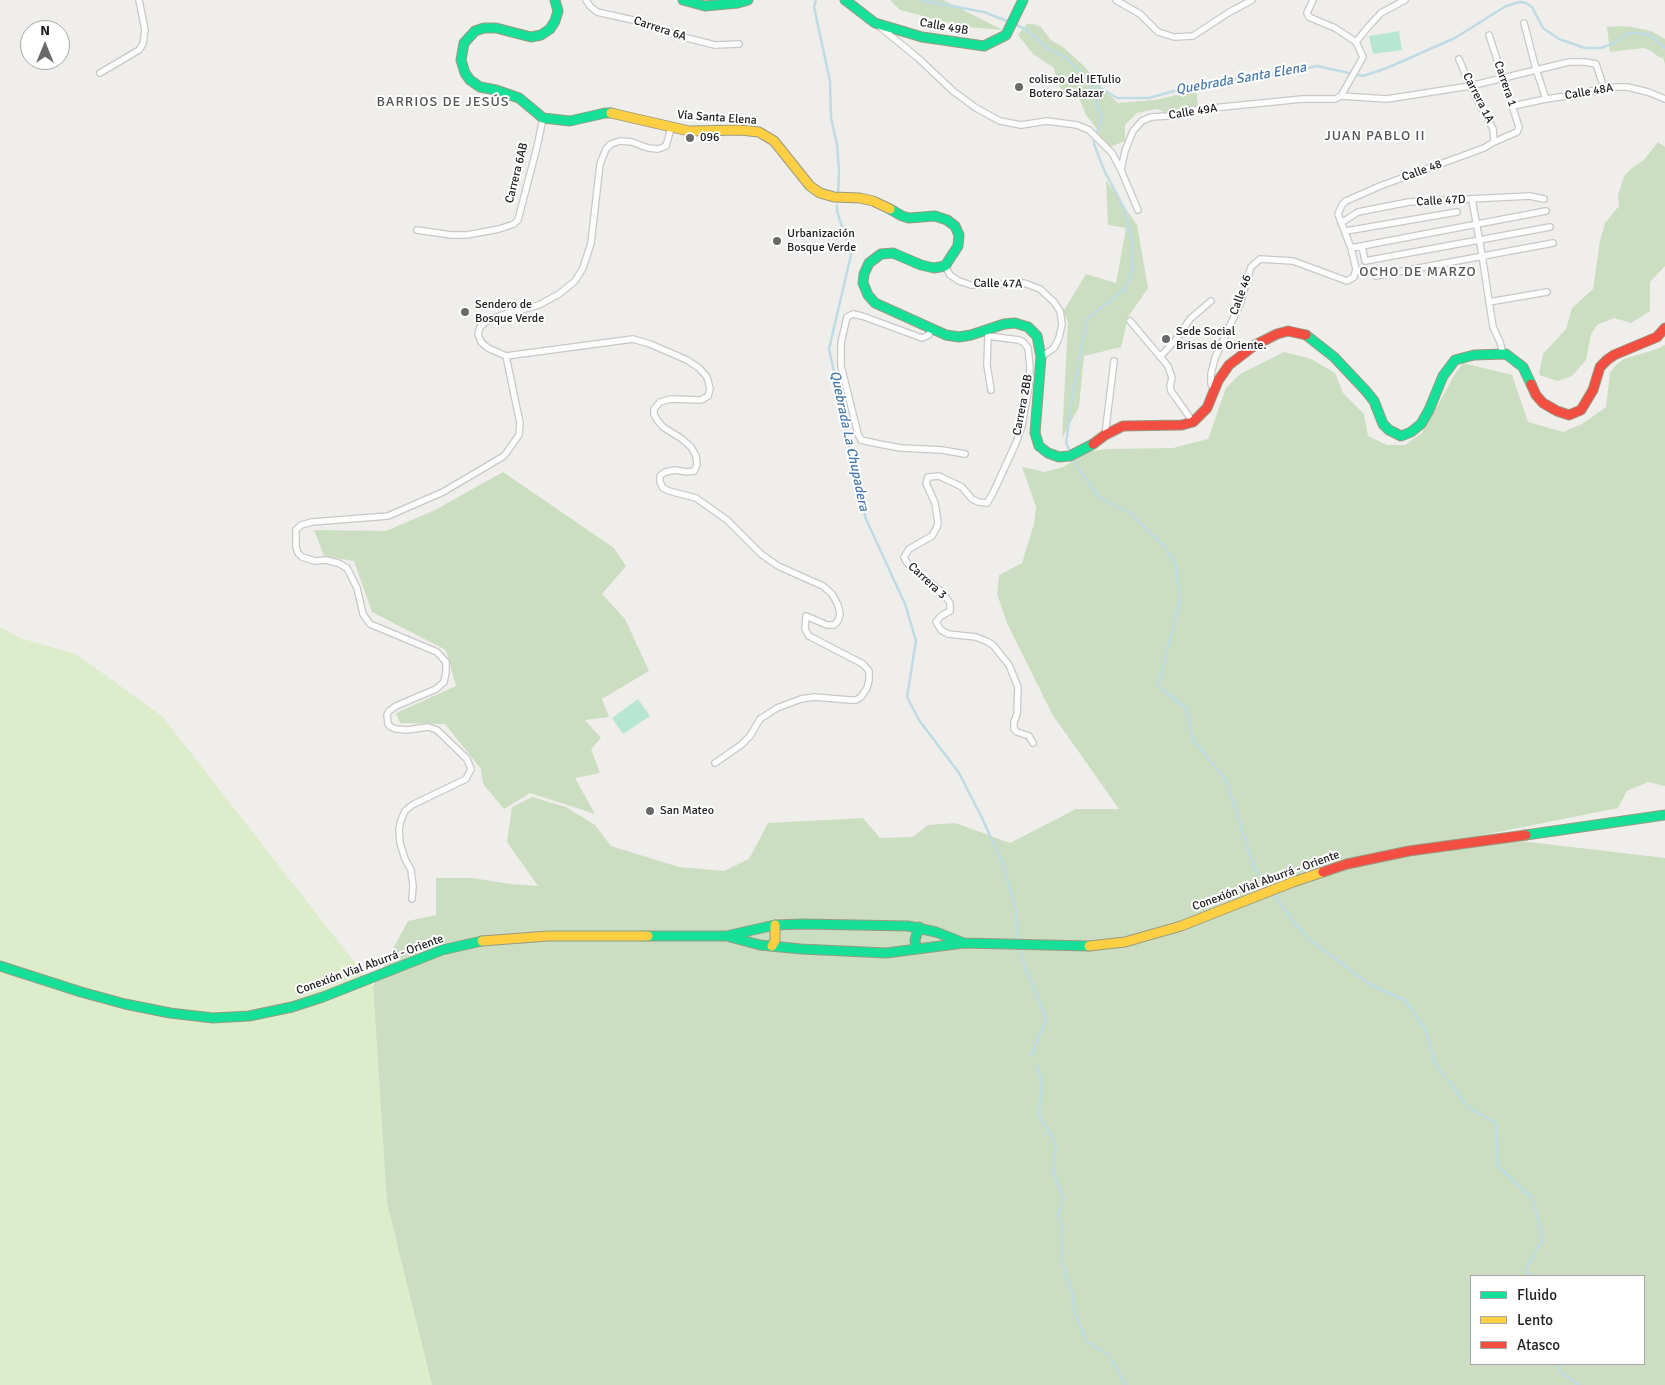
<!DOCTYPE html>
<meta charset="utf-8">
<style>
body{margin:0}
#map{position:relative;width:1665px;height:1385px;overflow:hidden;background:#f0eeeb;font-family:Signika,sans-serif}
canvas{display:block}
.legend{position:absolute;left:1470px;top:1275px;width:175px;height:90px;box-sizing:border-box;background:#fff;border:1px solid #a7a7a7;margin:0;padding:6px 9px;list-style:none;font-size:15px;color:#222}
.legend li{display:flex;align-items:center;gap:10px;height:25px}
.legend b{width:25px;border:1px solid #a7a7a7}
.north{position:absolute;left:20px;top:20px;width:50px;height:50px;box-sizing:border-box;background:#fff;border:1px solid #a7a7a7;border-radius:50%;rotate:0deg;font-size:14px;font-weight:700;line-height:20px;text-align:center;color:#222}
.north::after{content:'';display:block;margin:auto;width:18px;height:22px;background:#6a6968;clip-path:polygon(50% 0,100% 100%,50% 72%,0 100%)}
</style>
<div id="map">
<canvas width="1665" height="1385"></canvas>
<ul class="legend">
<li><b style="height:6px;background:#16e098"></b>Fluido</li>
<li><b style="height:6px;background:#ffcf43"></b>Lento</li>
<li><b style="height:6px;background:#f24e42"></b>Atasco</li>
</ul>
<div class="north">N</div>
</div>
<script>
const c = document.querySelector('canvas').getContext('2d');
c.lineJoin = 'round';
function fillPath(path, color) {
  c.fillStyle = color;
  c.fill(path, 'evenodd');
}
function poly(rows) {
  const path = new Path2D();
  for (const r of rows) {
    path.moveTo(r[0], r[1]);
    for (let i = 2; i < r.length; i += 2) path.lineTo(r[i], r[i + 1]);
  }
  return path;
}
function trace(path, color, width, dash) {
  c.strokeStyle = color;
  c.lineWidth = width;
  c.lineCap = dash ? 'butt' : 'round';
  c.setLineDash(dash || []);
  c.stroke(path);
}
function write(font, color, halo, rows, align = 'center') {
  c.font = font + ' Signika,sans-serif';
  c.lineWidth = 4;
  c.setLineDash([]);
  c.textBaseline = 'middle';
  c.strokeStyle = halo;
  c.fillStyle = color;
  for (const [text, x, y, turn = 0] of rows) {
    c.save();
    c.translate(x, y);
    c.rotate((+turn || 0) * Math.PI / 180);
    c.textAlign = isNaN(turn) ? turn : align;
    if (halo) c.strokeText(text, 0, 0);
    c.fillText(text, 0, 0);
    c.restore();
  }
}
fillPath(poly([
 [0,627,20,638,76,654,162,716,373,986,387,1203,432,1385,0,1385]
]), '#ddeccb');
fillPath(poly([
 [890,0,943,0,1003,30,965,27,900,10],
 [1027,24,1034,24,1041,27,1051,40,1063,47,1085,67,1105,91,1118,103,1155,100,1185,93,1196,88,1198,105,1181,110,1167,113,1157,109,1137,113,1125,125,1125,141,1110,147,1100,137,1096,128,1086,115,1078,96,1061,89,1056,79,1054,68,1033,54,1018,35],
 [1621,26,1632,27,1651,31,1665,39,1665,64,1663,58,1659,57,1651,51,1643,48,1610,52,1607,27],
 [1658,142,1665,147,1665,266,1650,282,1650,311,1631,323,1614,318,1597,325,1591,334,1586,360,1572,376,1558,381,1539,375,1543,354,1566,329,1572,308,1593,289,1600,241,1605,223,1619,206,1618,196,1624,176,1632,168,1644,160],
 [1106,180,1137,225,1148,288,1128,317,1121,347,1084,356,1079,407,1062,438,1068,322,1063,312,1086,274,1116,283,1126,228,1108,225],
 [1665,345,1665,786,1648,782,1627,791,1618,808,1478,836,1665,858,1665,1385,432,1385,387,1203,373,986,408,921,436,915,436,878,472,878,511,884,538,886,507,842,512,807,532,797,566,807,595,825,611,846,679,867,724,871,749,859,768,823,863,818,880,838,913,837,928,825,955,823,1010,843,1076,809,1119,809,1052,714,1007,623,997,594,999,575,1022,563,1034,524,1036,507,1022,467,1045,472,1063,467,1090,451,1108,449,1173,448,1208,439,1226,388,1240,374,1284,352,1311,359,1335,373,1343,393,1364,414,1368,436,1387,445,1405,445,1422,433,1455,374,1463,363,1512,375,1528,422,1563,432,1582,424,1606,407,1610,373,1616,365,1624,359,1657,349],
 [1471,1276,1644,1276,1644,1364,1471,1364],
 [503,472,614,548,626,566,602,594,625,619,649,671,602,699,609,717,585,720,601,738,591,749,600,773,575,778,595,814,530,793,504,809,483,784,481,769,445,724,400,723,396,713,456,686,446,650,372,612,354,561,324,556,314,530,386,531,435,510]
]), '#cbdec1');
fillPath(poly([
 [1399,31,1402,50,1373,54,1369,36],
 [638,699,650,716,623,734,612,718]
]), '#b7e6d2');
trace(poly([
 [816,0,814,7,830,81,831,118,837,144,839,172,838,196],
 [920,0,984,12,1009,22],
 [1014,24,1027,30,1047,48,1065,57,1089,81,1117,98,1149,98,1199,84,1291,72,1317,66,1363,76,1387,68,1455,38,1506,6,1520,2,1526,3,1532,7,1543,28,1559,39,1585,48,1601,48,1614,43,1629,33,1640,33,1650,35,1665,48],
 [837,205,837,211,851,255,829,349,842,408,853,468,866,519,905,604,916,641,907,697,919,720,959,773,982,818,1002,862,1016,910,1016,922,1019,941],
 [1071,453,1066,443,1073,392,1087,319,1125,289,1132,270,1132,240,1124,208,1104,170,1094,144,1094,141,1102,119,1089,81],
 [1073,458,1079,470,1100,498,1130,513,1164,546,1176,565,1180,600,1158,686,1186,708,1193,740,1226,780,1254,867,1295,924,1310,940,1369,984,1406,1001,1426,1031,1435,1063,1468,1107,1496,1123,1498,1166,1532,1198,1543,1238,1526,1269,1530,1276],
 [1020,946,1024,965,1037,995,1046,1019,1032,1055],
 [1036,1066,1042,1080,1039,1116,1056,1144,1053,1171,1064,1200,1058,1214,1063,1232,1061,1253,1065,1274,1073,1294,1074,1311,1086,1341,1110,1356,1125,1385],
 [1558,1364,1559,1371,1579,1385]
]), '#bfdbe3', 2.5);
const street = poly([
 [586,0,590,6,597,12,642,22,687,38,715,45,739,44],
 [1116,0,1140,14,1158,32,1174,37,1193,36,1228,13,1252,0],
 [1313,0,1307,13,1309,17,1335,28,1356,42],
 [1524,23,1536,69,1546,99],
 [879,26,918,58,953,91,976,108,1000,121,1021,125,1047,121,1077,125,1089,130,1112,153,1121,170,1125,151,1133,131,1142,121,1151,117,1168,116,1193,110,1302,99,1335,99,1341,96,1387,99,1470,86,1569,62,1585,62,1596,64,1604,88],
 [1489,35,1519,127,1517,132,1494,142],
 [1356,42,1368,27,1381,13,1405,0],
 [100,73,139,50,143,44,145,30,139,0],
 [1341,96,1363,57,1356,42],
 [1513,106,1546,99,1574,95,1604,88,1617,87,1627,87,1648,92,1665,99],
 [671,128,666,146,658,149,648,148,632,142,620,141,611,144,606,149,600,164,591,243,583,268,575,281,559,294,539,305,502,315,487,321,480,327,478,334,481,342,488,348,506,356,633,339,650,344,687,360,699,368,707,377,710,389,708,396,701,400,671,399,660,402,654,409,654,414,657,420,663,427,682,439,691,447,696,456,697,465,694,471,687,472,675,470,665,472,660,476,660,482,663,488,669,491,696,498,727,520,761,554,778,566,823,586,832,594,838,605,840,614,838,621,834,625,827,625,806,616,805,629,809,636,863,664,869,671,869,680,867,688,861,697,856,700,850,700,814,697,801,699,777,708,760,719,750,736,741,745,715,763],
 [1121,170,1138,210],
 [1472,199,1482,255,1493,327,1500,342,1503,354],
 [1341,223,1358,212,1409,202,1530,196,1544,199],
 [417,230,451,235,467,235,499,229,514,224,518,220,537,147,543,118],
 [1346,231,1457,212],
 [1362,246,1365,261,1550,227],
 [1351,248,1546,211],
 [945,266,950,275,959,281,971,285,988,285,1024,283,1040,289,1054,302,1060,311,1062,324,1059,338,1054,348,1041,357],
 [1376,276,1553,243],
 [1489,302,1547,292],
 [1130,321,1168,366,1172,378,1170,386,1171,391,1193,422],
 [931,329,929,335,922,338,862,316,853,314,847,317,841,343,841,366,858,434,861,440,879,444,901,448,942,450,965,454],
 [987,330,988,336,1019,340,1023,342,1028,348,1030,367,1029,386,1022,426,1015,445,993,493,987,503,978,502,972,499,962,487,939,476,928,477,926,483,935,503,938,523,937,527,932,536,909,549,904,557,907,563,943,593,950,603,950,611,941,616,936,622,941,630,948,634,976,637,986,641,993,645,1009,665,1018,687,1017,714,1014,722,1014,729,1017,732,1029,736,1033,743],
 [988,336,987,365,991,390],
 [1160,357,1178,337,1190,319,1211,301],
 [1214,390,1211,384,1211,374,1215,358,1240,304,1251,267,1260,259,1293,261,1347,281,1354,277,1356,269,1351,248,1338,214,1342,205,1346,201,1380,186,1484,148,1494,142,1493,129,1470,86,1459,59],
 [1105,435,1114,361],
 [412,899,413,886,411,870,405,859,400,843,399,829,401,820,405,811,412,805,466,779,471,769,467,759,437,730,428,727,407,730,396,729,391,727,388,724,387,715,389,711,396,706,436,689,444,682,446,672,446,662,437,652,370,624,363,614,357,588,347,568,338,563,326,560,315,561,302,557,298,553,296,547,296,530,301,525,312,522,388,516,443,492,504,456,519,435,520,423,506,356]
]);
const fast = poly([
 [555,0,558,11,555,21,550,29,541,35,531,37,496,28,484,28,475,31,464,43,461,60,465,73,470,80,480,87,496,90,519,98,543,118,570,121,605,113,611,113],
 [683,0,705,6,738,3,748,0],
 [845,0,875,23,922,37,984,46,1006,35,1023,0],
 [890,209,902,216,909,218,935,216,947,220,955,226,959,235,958,246,945,266,934,268,921,265,893,253,881,254,869,263,864,274,863,283,868,295,875,303,946,335,959,337,971,335,1004,324,1015,323,1028,327,1037,336,1041,357,1035,433,1039,446,1048,453,1059,457,1070,456,1093,444],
 [1306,335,1334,357,1366,391,1374,401,1383,424,1389,430,1401,436,1411,432,1421,424,1429,410,1443,376,1455,360,1474,355,1506,354,1523,367,1531,384],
 [1526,835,1665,815],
 [648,936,726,936,775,925,803,924,908,926,936,932,964,943],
 [730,937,760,945,801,949,886,953,964,943,1089,946],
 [916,948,915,940,919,927],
 [0,966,81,992,125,1004,170,1013,213,1018,249,1016,292,1007,323,997,442,950,482,941]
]);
const slow = poly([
 [611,113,689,131,740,130,759,132,774,141,810,186,820,193,834,197,860,198,873,201,890,209],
 [482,941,548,936,648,936],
 [772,946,775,941,775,925],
 [1089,946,1125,942,1181,926,1293,882,1323,872]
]);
const jam = poly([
 [1531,384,1536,395,1543,403,1557,411,1569,415,1581,410,1593,390,1600,367,1607,360,1614,355,1657,337,1665,328],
 [1093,444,1105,435,1123,426,1182,425,1193,422,1207,408,1218,381,1229,365,1255,345,1277,334,1288,331,1306,335],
 [1323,872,1347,864,1409,851,1526,835]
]);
trace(street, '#c9c8c7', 8);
trace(fast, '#999a82', 11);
trace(slow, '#999a82', 11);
trace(jam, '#999a82', 11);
trace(street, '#fdfcfc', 5.5);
trace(fast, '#16e098', 9);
trace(slow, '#ffcf43', 9);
trace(jam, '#f24e42', 9);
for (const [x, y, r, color] of [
 [1019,87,5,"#6a6968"],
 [690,138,5,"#6a6968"],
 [777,241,5,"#6a6968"],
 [465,312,5,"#6a6968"],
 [1166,339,5,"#6a6968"],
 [650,811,5,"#6a6968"]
]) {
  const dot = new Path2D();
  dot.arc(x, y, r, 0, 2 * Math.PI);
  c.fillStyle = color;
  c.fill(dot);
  trace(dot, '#fff', 2);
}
write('12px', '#222', '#fff', [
 ["Calle 49B",944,27,10],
 ["Carrera 6A",660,29,18],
 ["Carrera 1",1505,84,71],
 ["Calle 48A",1589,92,-10],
 ["Carrera 1A",1478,98,63],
 ["Calle 49A",1193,112,-9],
 ["Vía Santa Elena",717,118,4],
 ["Calle 48",1422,171,-20],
 ["Carrera 6AB",517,173,-76],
 ["Calle 47D",1441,201,-3],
 ["Calle 47A",998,284,1],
 ["Calle 46",1241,295,-70],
 ["Carrera 2BB",1023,405,-79],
 ["Carrera 3",927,581,43],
 ["Conexión Vial Aburrá - Oriente",1266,881,-20],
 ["Conexión Vial Aburrá - Oriente",370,965,-20]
]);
write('12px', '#222', '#fff', [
 ["coliseo del IETulio",1029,80],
 ["Botero Salazar",1029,94],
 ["096",700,138],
 ["Urbanización",787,234],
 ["Bosque Verde",787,248],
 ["Sendero de",475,305],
 ["Bosque Verde",475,319],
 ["Sede Social",1176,332],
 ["Brisas de Oriente.",1176,346],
 ["San Mateo",660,811]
], 'left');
write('italic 14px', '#4a7aab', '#fff', [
 ["Quebrada Santa Elena",1241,79,-10],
 ["Quebrada La Chupadera",849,441,78]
]);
c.letterSpacing = '1px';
write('14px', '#555', '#fff', [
 ["BARRIOS DE JESÚS",443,102],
 ["JUAN PABLO II",1375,136],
 ["OCHO DE MARZO",1418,272]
]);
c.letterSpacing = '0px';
</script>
